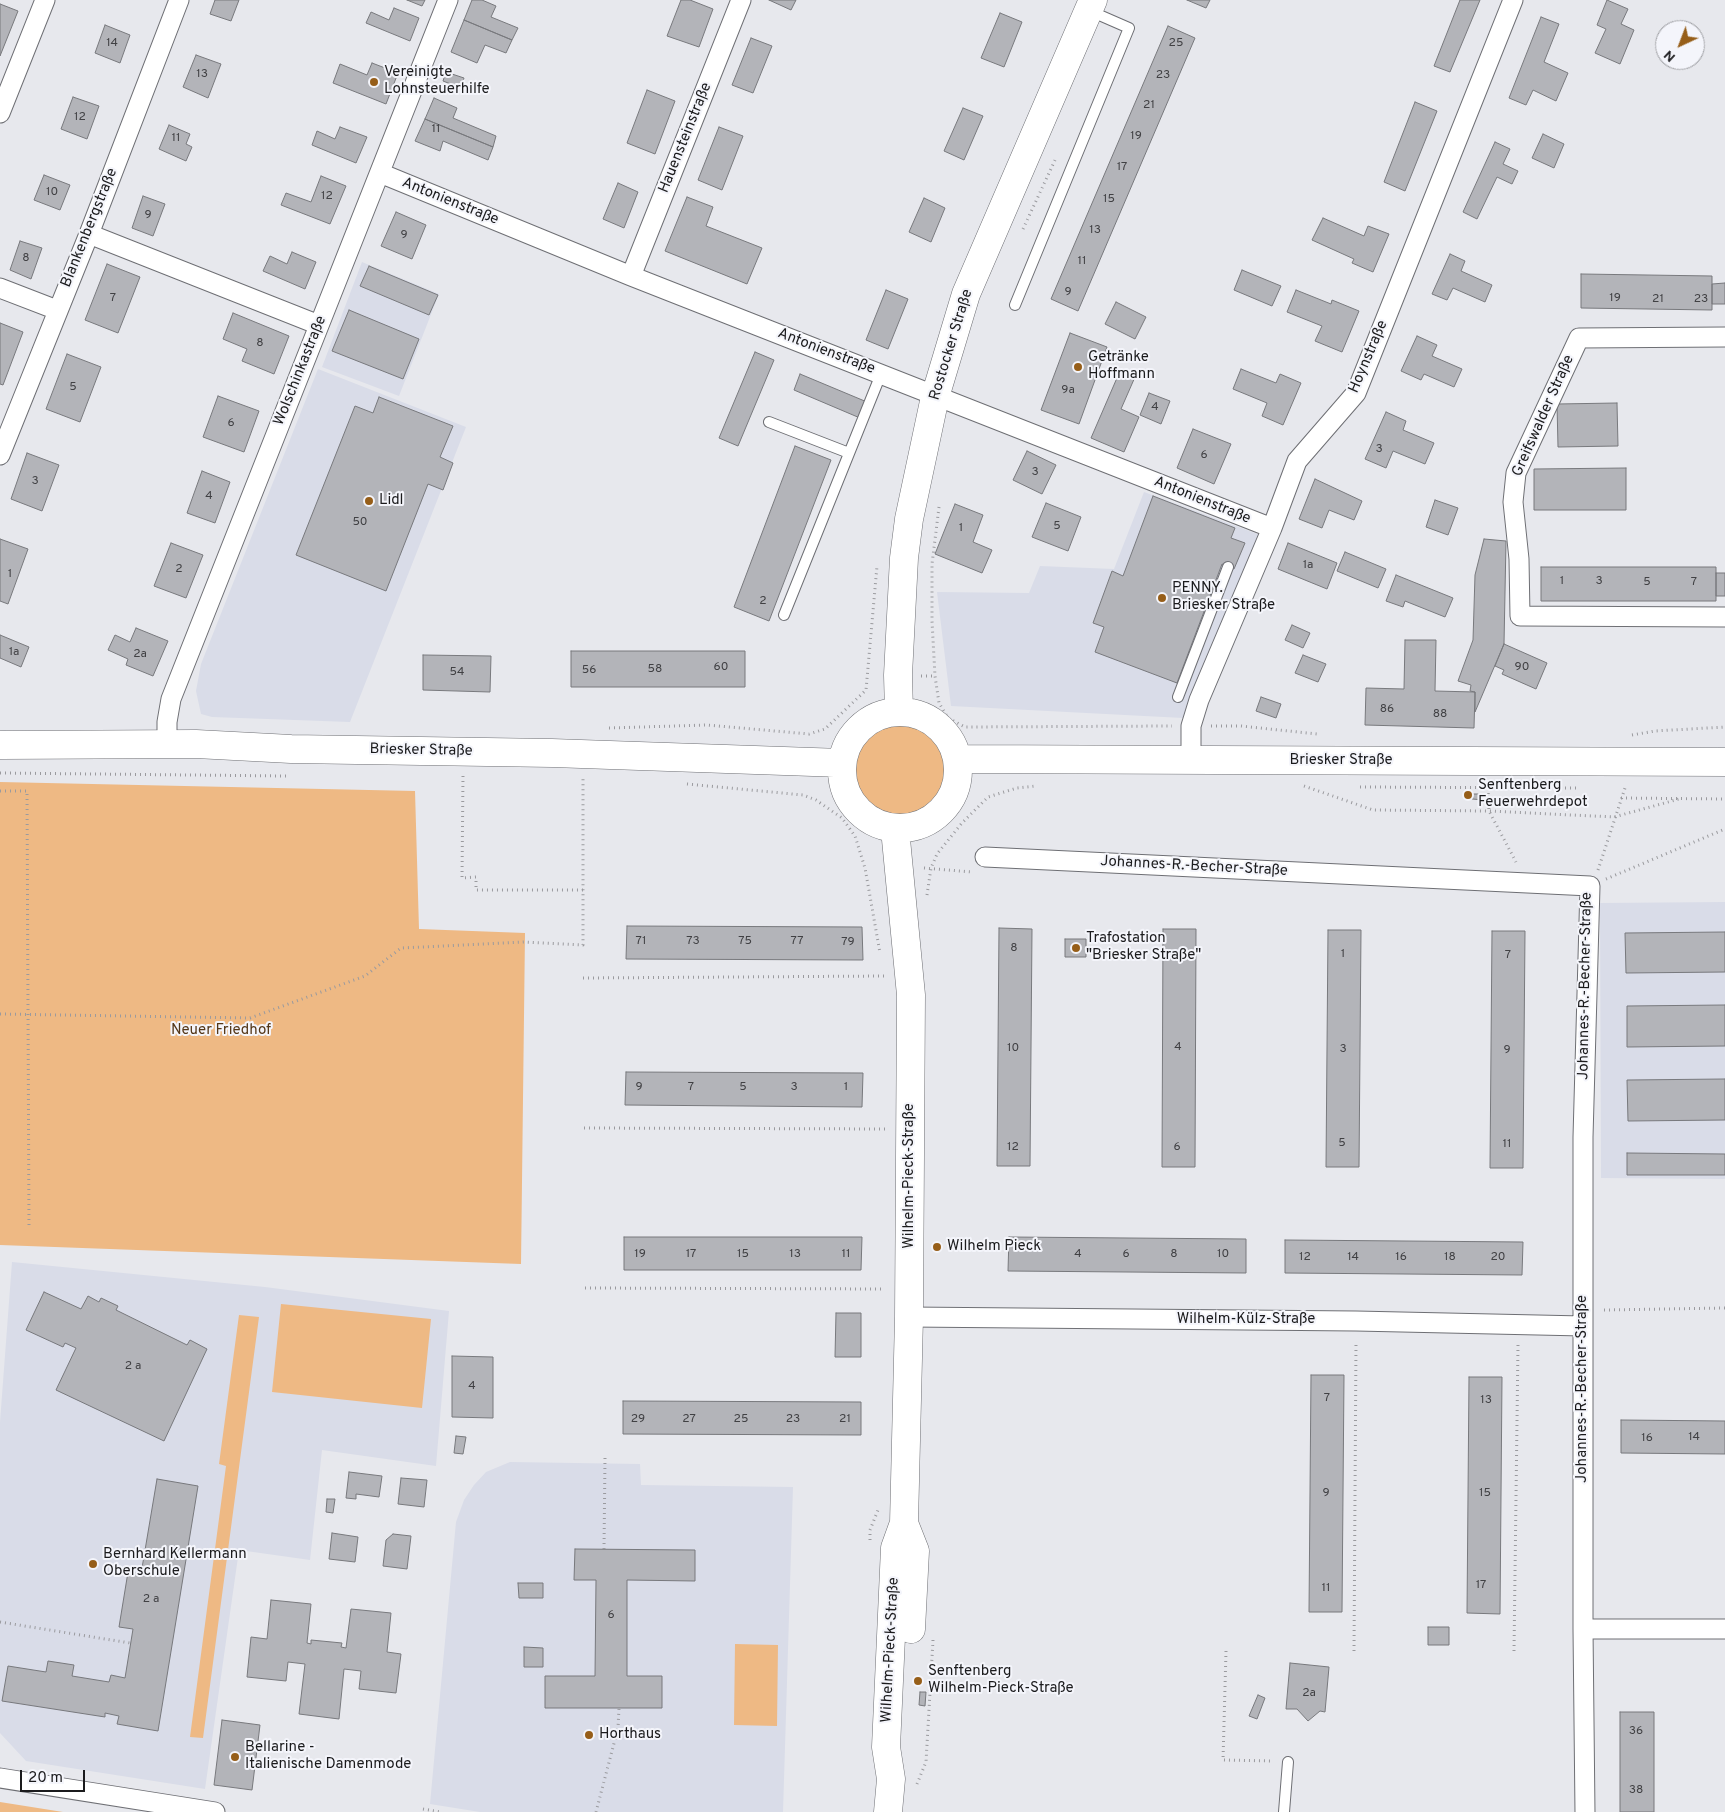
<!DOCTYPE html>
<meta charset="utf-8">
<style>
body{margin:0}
#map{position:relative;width:1725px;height:1812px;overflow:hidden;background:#e7e8ed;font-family:Overpass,sans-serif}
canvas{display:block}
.north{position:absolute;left:1655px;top:20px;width:50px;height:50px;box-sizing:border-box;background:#f4f5fb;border:1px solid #9d9ea2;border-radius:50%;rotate:223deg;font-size:14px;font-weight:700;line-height:20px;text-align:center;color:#1b1b1d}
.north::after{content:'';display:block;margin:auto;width:18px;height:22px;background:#965e19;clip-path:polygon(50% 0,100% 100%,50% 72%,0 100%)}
.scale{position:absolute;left:20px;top:1770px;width:65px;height:22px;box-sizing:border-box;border:2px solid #1b1b1d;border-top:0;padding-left:6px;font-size:15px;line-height:18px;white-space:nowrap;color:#1b1b1d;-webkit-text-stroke:4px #f4f5fb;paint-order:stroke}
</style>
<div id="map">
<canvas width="1725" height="1812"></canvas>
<div class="north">N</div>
<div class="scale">20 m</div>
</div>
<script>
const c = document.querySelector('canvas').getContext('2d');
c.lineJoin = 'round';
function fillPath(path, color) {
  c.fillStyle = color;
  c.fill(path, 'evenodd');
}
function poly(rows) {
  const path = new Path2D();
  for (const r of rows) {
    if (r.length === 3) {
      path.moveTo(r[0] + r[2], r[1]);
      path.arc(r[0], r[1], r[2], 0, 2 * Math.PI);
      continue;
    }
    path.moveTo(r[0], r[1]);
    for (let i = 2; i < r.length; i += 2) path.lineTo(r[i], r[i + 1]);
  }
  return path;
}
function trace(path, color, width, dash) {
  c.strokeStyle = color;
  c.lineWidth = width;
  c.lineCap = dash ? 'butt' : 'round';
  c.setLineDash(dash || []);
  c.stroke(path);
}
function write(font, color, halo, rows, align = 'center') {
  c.font = font + ' Overpass,sans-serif';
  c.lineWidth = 4;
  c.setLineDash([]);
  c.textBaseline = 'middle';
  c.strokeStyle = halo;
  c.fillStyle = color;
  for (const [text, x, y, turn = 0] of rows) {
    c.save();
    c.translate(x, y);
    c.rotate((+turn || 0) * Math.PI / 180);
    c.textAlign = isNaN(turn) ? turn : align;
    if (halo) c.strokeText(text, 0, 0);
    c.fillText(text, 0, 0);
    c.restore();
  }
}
fillPath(poly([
 [362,262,439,294,399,396,322,367],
 [318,369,466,427,350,722,212,717,201,714,196,691,201,664],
 [1144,492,1260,535,1183,718,951,706,937,592,1029,593,1040,566,1114,569],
 [1725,902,1725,1179,1601,1178,1600,903],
 [12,1262,265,1287,449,1311,436,1466,322,1450,310,1560,239,1550,205,1789,26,1761,0,1733,0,1422],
 [510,1462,640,1464,641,1485,793,1487,783,1812,480,1812,430,1804,456,1522,464,1500,474,1485,486,1472]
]), '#d9dce8');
fillPath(poly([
 [899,771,47],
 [0,782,415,791,419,929,525,933,521,1264,0,1245],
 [281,1304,431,1319,422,1408,272,1392],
 [239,1315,259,1317,203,1738,190,1737,226,1466,219,1464],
 [735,1644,778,1645,777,1726,734,1725],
 [0,1802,63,1812,0,1812]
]), '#eeb984');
const building = poly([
 [215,0,239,0,231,21,210,14,215,0],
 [407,0,425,0,422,6,407,0],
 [472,0,482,0,496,6,491,17,518,28,512,40,464,20,472,0],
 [681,0,690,0,713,9,699,47,667,36,681,0],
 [769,0,796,0,791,10,769,0],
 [1187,0,1210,0,1206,8,1187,0],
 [1460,0,1480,0,1450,72,1434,66,1460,0],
 [1607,0,1628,9,1621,24,1634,30,1620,64,1595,53,1606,29,1597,25,1607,0],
 [0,4,18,11,0,56,0,4],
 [394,8,419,18,410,41,366,23,371,12,389,20,394,8],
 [1000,13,1022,22,1004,67,981,58,1000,13],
 [1541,17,1559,24,1544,62,1568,73,1556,101,1533,90,1526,105,1509,98,1541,17],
 [464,20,512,40,506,53,485,45,477,63,451,52,464,20],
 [105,25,130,35,120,63,95,53,105,25],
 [1168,26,1195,38,1078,311,1051,299,1168,26],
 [751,38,772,46,753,93,732,85,751,38],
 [196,55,221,64,208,98,183,87,196,55],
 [372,63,398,73,386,104,333,83,340,64,367,75,372,63],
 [446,72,464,78,461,88,443,81,446,72],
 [647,90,675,101,655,154,627,143,647,90],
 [73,97,99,106,87,139,61,129,73,97],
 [434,98,457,108,453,118,496,136,493,147,425,119,434,98],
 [1415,102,1437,111,1405,191,1384,182,1415,102],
 [963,108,983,116,964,160,944,151,963,108],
 [425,119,493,147,488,160,443,141,440,151,415,141,425,119],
 [169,125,190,134,186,144,192,147,186,161,159,149,169,125],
 [340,127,367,137,356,163,312,145,317,131,335,139,340,127],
 [719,127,743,136,722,190,698,180,719,127],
 [1543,134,1564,144,1554,168,1532,158,1543,134],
 [1495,142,1510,149,1503,164,1518,171,1512,184,1497,177,1477,219,1463,212,1495,142],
 [44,175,70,185,60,210,34,200,44,175],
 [321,176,346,186,330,224,281,205,286,193,311,202,321,176],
 [618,183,638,192,624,228,603,219,618,183],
 [143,196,165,204,153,236,132,228,143,196],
 [687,197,713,207,706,226,762,248,747,284,665,251,687,197],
 [924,198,945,208,931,242,909,232,924,198],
 [396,212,426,225,412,259,381,246,396,212],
 [1323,218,1364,236,1368,226,1389,234,1373,272,1352,263,1354,259,1312,240,1323,218],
 [20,241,42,248,31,279,10,270,20,241],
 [292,252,316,262,305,289,263,271,270,256,287,264,292,252],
 [1450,254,1465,261,1461,271,1492,285,1485,302,1453,288,1447,300,1432,294,1450,254],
 [107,264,140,277,118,333,85,320,107,264],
 [369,266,438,295,429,315,360,286,369,266],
 [1242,270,1281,286,1272,306,1234,290,1242,270],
 [1581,274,1712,276,1712,310,1581,308,1581,274],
 [1725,283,1725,304,1712,304,1712,284,1725,283],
 [886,290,908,299,888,349,866,340,886,290],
 [1296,290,1331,304,1332,300,1359,311,1342,352,1315,341,1322,326,1287,312,1296,290],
 [1116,302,1146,317,1135,339,1105,324,1116,302],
 [349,310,419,339,403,379,332,351,349,310],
 [233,313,289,336,274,374,242,361,247,349,223,339,233,313],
 [0,323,23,332,3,385,0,384,0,323],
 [1070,333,1107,347,1079,424,1041,410,1070,333],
 [1417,336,1437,345,1432,356,1462,369,1454,387,1424,374,1421,380,1401,371,1417,336],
 [755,352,774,360,738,446,719,438,755,352],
 [67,354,101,367,80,422,46,409,67,354],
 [1241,369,1276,383,1280,374,1301,383,1283,425,1262,416,1267,403,1233,389,1241,369],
 [1120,371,1135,377,1121,409,1139,417,1124,452,1091,438,1120,371],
 [800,374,867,402,860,418,794,390,800,374],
 [1149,393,1170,401,1161,424,1140,415,1149,393],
 [218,396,259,411,244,452,203,437,218,396],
 [379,397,453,426,440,457,453,463,443,490,428,484,386,591,296,555,355,406,373,413,379,397],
 [1617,403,1618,446,1558,447,1557,404,1617,403],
 [1386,412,1406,421,1403,430,1434,443,1425,464,1393,451,1386,468,1365,459,1386,412],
 [1193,429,1231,444,1214,484,1177,468,1193,429],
 [795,446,831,460,769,621,734,607,795,446],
 [1027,451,1056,465,1042,494,1013,480,1027,451],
 [27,453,59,465,42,511,11,499,27,453],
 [1626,468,1626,510,1534,510,1534,469,1626,468],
 [202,471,230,482,215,523,187,513,202,471],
 [1315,479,1362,501,1354,520,1329,510,1322,528,1299,519,1315,479],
 [1153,496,1235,528,1231,538,1245,543,1234,569,1222,564,1177,683,1095,652,1104,627,1093,623,1112,571,1123,576,1153,496],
 [1435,500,1458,508,1448,535,1426,527,1435,500],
 [1046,503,1081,517,1068,551,1032,537,1046,503],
 [955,504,983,515,973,542,992,550,982,573,935,554,955,504],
 [0,539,28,549,8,604,0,601,0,539],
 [1484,539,1506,541,1504,644,1475,712,1475,692,1470,691,1471,685,1458,681,1473,640,1475,575,1484,539],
 [171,543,203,555,186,598,154,586,171,543],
 [1288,543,1337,563,1327,589,1278,569,1288,543],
 [1345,552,1386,569,1378,588,1337,571,1345,552],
 [1541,567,1716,567,1716,601,1541,601,1541,567],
 [1716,573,1725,573,1725,596,1716,596,1716,573],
 [1396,575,1453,598,1445,617,1405,601,1403,607,1386,601,1396,575],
 [1292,625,1310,633,1303,648,1285,640,1292,625],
 [136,628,168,641,153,676,126,665,128,659,108,650,115,635,130,642,136,628],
 [0,635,29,647,21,667,0,658,0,635],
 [1405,640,1436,640,1435,691,1475,692,1474,728,1365,725,1366,688,1404,689,1405,640],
 [1504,644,1547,663,1536,689,1502,674,1504,670,1495,666,1504,644],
 [571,651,745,651,745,687,571,687,571,651],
 [423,655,491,656,490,692,423,690,423,655],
 [1303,655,1326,664,1318,682,1295,673,1303,655],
 [1261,697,1281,704,1276,718,1256,711,1261,697],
 [1472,794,1484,794,1484,800,1472,799,1472,794],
 [627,926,862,927,863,960,626,959,627,926],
 [999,928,1032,929,1030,1166,997,1166,999,928],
 [1163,929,1196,929,1195,1167,1162,1167,1163,929],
 [1328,930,1361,930,1359,1167,1326,1167,1328,930],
 [1492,931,1525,931,1523,1168,1490,1168,1492,931],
 [1725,932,1725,972,1626,973,1625,933,1725,932],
 [1065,939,1086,939,1086,957,1065,957,1065,939],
 [1725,1005,1725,1046,1627,1047,1627,1006,1725,1005],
 [626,1072,863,1073,862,1107,625,1105,626,1072],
 [1725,1079,1725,1120,1628,1121,1627,1080,1725,1079],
 [1627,1153,1725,1154,1725,1175,1627,1175,1627,1153],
 [624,1237,862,1237,861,1270,624,1270,624,1237],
 [1009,1237,1246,1239,1246,1273,1008,1271,1009,1237],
 [1285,1240,1523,1242,1522,1275,1285,1273,1285,1240],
 [44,1292,81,1309,88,1296,99,1302,101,1298,118,1306,116,1310,187,1345,190,1340,207,1349,164,1441,56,1390,76,1348,65,1343,63,1347,26,1330,44,1292],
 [836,1313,861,1313,861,1357,835,1357,836,1313],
 [452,1356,493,1357,493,1418,452,1417,452,1356],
 [1311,1375,1344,1375,1342,1612,1309,1612,1311,1375],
 [1469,1377,1502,1377,1500,1614,1467,1613,1469,1377],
 [623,1401,861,1402,861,1435,623,1434,623,1401],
 [1621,1420,1725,1421,1725,1454,1621,1453,1621,1420],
 [456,1436,466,1437,463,1454,454,1453,456,1436],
 [349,1472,382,1476,379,1497,356,1494,356,1499,346,1498,349,1472],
 [401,1478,427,1480,424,1507,398,1504,401,1478],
 [157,1479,198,1486,158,1731,117,1724,119,1716,105,1713,105,1717,2,1701,8,1666,46,1672,48,1661,74,1665,72,1676,109,1682,111,1675,125,1678,133,1629,119,1627,128,1572,141,1574,157,1479],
 [327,1499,335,1499,333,1513,326,1512,327,1499],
 [332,1533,358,1537,355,1562,329,1559,332,1533],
 [393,1534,411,1536,407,1569,383,1566,386,1540,393,1534],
 [575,1549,695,1550,695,1581,627,1580,627,1676,662,1676,662,1708,545,1708,545,1676,595,1676,596,1580,574,1580,575,1549],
 [518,1583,543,1583,543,1598,519,1598,518,1583],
 [271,1600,311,1604,307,1643,311,1644,311,1640,342,1643,341,1647,346,1648,351,1609,391,1613,387,1652,401,1654,396,1693,359,1689,361,1671,344,1669,339,1719,299,1714,305,1664,288,1662,286,1681,247,1677,251,1637,267,1639,271,1600],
 [1428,1627,1449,1627,1449,1645,1428,1645,1428,1627],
 [524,1647,543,1648,543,1667,524,1667,524,1647],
 [1290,1663,1329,1667,1325,1712,1320,1711,1308,1721,1297,1709,1286,1709,1290,1663],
 [920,1692,926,1692,925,1706,919,1705,920,1692],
 [1258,1695,1265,1698,1257,1719,1249,1716,1258,1695],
 [1620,1712,1654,1712,1654,1812,1620,1812,1620,1712],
 [222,1720,260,1725,252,1790,214,1785,222,1720]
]);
fillPath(building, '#b3b4b9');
trace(building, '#78797d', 1);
const lane = poly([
 [1015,305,1129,28,1090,11],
 [769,422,849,453],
 [784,615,881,374],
 [1178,697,1228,567],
 [1284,1812,1288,1762]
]);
const street = poly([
 [0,113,45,0],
 [380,173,631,276,1272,528],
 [89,234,319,325],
 [631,276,741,0],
 [0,288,57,310],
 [1725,337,1579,338,1516,473,1513,502,1519,559,1520,616,1725,617],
 [0,455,89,234,179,0],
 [167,744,167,722,171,699,448,0],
 [1191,759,1191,726,1199,700,1272,528,1297,461,1356,393,1513,0],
 [985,857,1590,886,1583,1137,1583,1629,1585,1812],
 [909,1317,1356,1321,1583,1326],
 [1583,1629,1725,1629],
 [0,1778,215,1812]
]);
const secondary = poly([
 [899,712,898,675,904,558,909,519,935,397,966,294,1093,0],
 [900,770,58],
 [0,745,196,744,291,749,552,753,842,763],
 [958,759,1725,762],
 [904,1523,915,1551,911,1629],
 [888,1812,891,1779,886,1747,895,1548,904,1523,909,1317,911,995,895,829]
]);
trace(lane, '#6e6f74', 12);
trace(street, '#6e6f74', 21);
trace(secondary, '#6e6f74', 29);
trace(poly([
 [1023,229,1056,158],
 [939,507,932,564,932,621,935,676,939,703,948,718,965,727,1172,726],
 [921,676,935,676],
 [1211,726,1241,726,1317,734],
 [609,728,707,725,809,734,825,729,866,690,877,566],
 [1632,735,1655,731,1725,727],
 [0,773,286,776],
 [463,776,462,878,476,877,476,890,583,890],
 [687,784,803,795,816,800,842,818,855,836,865,868,880,953],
 [1304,786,1373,810,1489,811,1614,817,1679,799],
 [1360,787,1576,788],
 [1488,788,1489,811,1516,862],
 [0,791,27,791,29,1226],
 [1621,798,1725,799],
 [924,868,972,872],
 [1598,870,1626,785],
 [1606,879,1725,829],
 [927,895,931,868,937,854,962,823,988,797,1017,788,1036,786],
 [583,978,884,976],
 [0,1014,250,1018,365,976,401,948,524,942,583,945,583,778],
 [584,1128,887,1129],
 [585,1288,885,1289],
 [1604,1310,1725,1308],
 [870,1540,870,1530,878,1510],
 [604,1549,605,1458],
 [0,1622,130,1643],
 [1226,1651,1223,1760,1273,1761],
 [1354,1651,1356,1342],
 [1514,1651,1518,1344],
 [917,1784,926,1762,933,1640],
 [423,1809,441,1812],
 [596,1812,618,1728,619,1708]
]), '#9a9a9e', 3, [1, 4]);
trace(lane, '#fff', 10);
trace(street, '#fff', 19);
trace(secondary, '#fff', 28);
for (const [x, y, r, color] of [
 [374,82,5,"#965e19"],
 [1078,367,5,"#965e19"],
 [369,501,5,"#965e19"],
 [1162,598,5,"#965e19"],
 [1468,795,5,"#965e19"],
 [1076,948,5,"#965e19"],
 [937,1247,5,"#965e19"],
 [93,1564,5,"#965e19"],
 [918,1681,5,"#965e19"],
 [589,1735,5,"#965e19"],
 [235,1757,5,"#965e19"]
]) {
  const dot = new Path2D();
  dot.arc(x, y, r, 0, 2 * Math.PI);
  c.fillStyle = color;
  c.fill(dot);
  trace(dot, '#f4f5fb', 2);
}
write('12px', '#414144', null, [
 ["14",112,44],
 ["25",1176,44],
 ["13",202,75],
 ["23",1163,76],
 ["21",1149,106],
 ["12",80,118],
 ["11",436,130],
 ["19",1136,137],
 ["11",176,139],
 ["17",1122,168],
 ["10",52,193],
 ["12",327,197],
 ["15",1109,200],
 ["9",148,216],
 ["13",1095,231],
 ["9",404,236],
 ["8",26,259],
 ["11",1082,262],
 ["9",1068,293],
 ["7",113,299],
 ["19",1615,299],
 ["21",1658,300],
 ["23",1701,300],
 ["8",260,344],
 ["5",73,388],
 ["9a",1068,391],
 ["4",1155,408],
 ["6",231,424],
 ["3",1379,450],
 ["6",1204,456],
 ["3",1035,473],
 ["3",35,482],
 ["4",209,497],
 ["50",360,523],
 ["5",1057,527],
 ["1",961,529],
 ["1a",1308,566],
 ["2",179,570],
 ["1",10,575],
 ["1",1562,582],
 ["3",1599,582],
 ["5",1647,583],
 ["7",1694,583],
 ["2",763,602],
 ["1a",14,653],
 ["2a",140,655],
 ["60",721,668],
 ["90",1522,668],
 ["58",655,670],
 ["56",589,671],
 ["54",457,673],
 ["86",1387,710],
 ["88",1440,715],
 ["71",641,942],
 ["73",693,942],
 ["75",745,942],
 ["77",797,942],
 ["79",848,943],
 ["8",1014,949],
 ["1",1343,955],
 ["7",1508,956],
 ["4",1178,1048],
 ["10",1013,1049],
 ["3",1343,1050],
 ["9",1507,1051],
 ["9",639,1088],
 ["7",691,1088],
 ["5",743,1088],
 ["3",794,1088],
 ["1",846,1088],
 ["5",1342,1144],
 ["11",1507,1145],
 ["12",1013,1148],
 ["6",1177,1148],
 ["19",640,1255],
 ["17",691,1255],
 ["15",743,1255],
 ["13",795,1255],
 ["11",846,1255],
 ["4",1078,1255],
 ["6",1126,1255],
 ["8",1174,1255],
 ["10",1223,1255],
 ["12",1305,1258],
 ["14",1353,1258],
 ["16",1401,1258],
 ["18",1450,1258],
 ["20",1498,1258],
 ["2 a",133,1367],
 ["4",472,1387],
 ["7",1327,1399],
 ["13",1486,1401],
 ["29",638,1420],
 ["27",689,1420],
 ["25",741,1420],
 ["23",793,1420],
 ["21",845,1420],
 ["14",1694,1438],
 ["16",1647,1439],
 ["9",1326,1494],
 ["15",1485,1494],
 ["17",1481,1586],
 ["11",1326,1589],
 ["2 a",151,1600],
 ["6",611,1616],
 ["2a",1309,1694],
 ["36",1636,1732],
 ["38",1636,1791]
]);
write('15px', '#1b1b1d', '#f4f5fb', [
 ["Vereinigte",384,73],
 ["Lohnsteuerhilfe",384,90],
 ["Getränke",1088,358],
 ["Hoffmann",1088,375],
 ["Lidl",379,501],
 ["PENNY.",1172,589],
 ["Briesker Straße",1172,606],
 ["Senftenberg",1478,786],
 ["Feuerwehrdepot",1478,803],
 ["Trafostation",1086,939],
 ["\"Briesker Straße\"",1086,956],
 ["Wilhelm Pieck",947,1247],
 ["Bernhard Kellermann",103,1555],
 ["Oberschule",103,1572],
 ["Senftenberg",928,1672],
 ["Wilhelm-Pieck-Straße",928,1689],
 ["Horthaus",599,1735],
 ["Bellarine -",245,1748],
 ["Italienische Damenmode",245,1765]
], 'left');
write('15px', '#1b1b1d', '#f4f5fb', [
 ["Hauensteinstraße",686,138,-68],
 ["Antonienstraße",450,202,22],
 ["Blankenbergstraße",90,228,-68],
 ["Rostocker Straße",952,345,-73],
 ["Antonienstraße",826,352,21],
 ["Hoynstraße",1369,357,-67],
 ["Wolschinkastraße",301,371,-68],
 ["Greifswalder Straße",1544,416,-66],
 ["Antonienstraße",1202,501,22],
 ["Briesker Straße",421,751,1],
 ["Briesker Straße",1341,761],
 ["Johannes-R.-Becher-Straße",1194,867,3],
 ["Johannes-R.-Becher-Straße",1586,986,-89],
 ["Wilhelm-Pieck-Straße",910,1176,-90],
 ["Wilhelm-Külz-Straße",1246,1320],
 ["Johannes-R.-Becher-Straße",1583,1389,-90],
 ["Wilhelm-Pieck-Straße",891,1650,-87]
]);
write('15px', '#543718', '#f4f5fb', [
 ["Neuer Friedhof",221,1031]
]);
</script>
